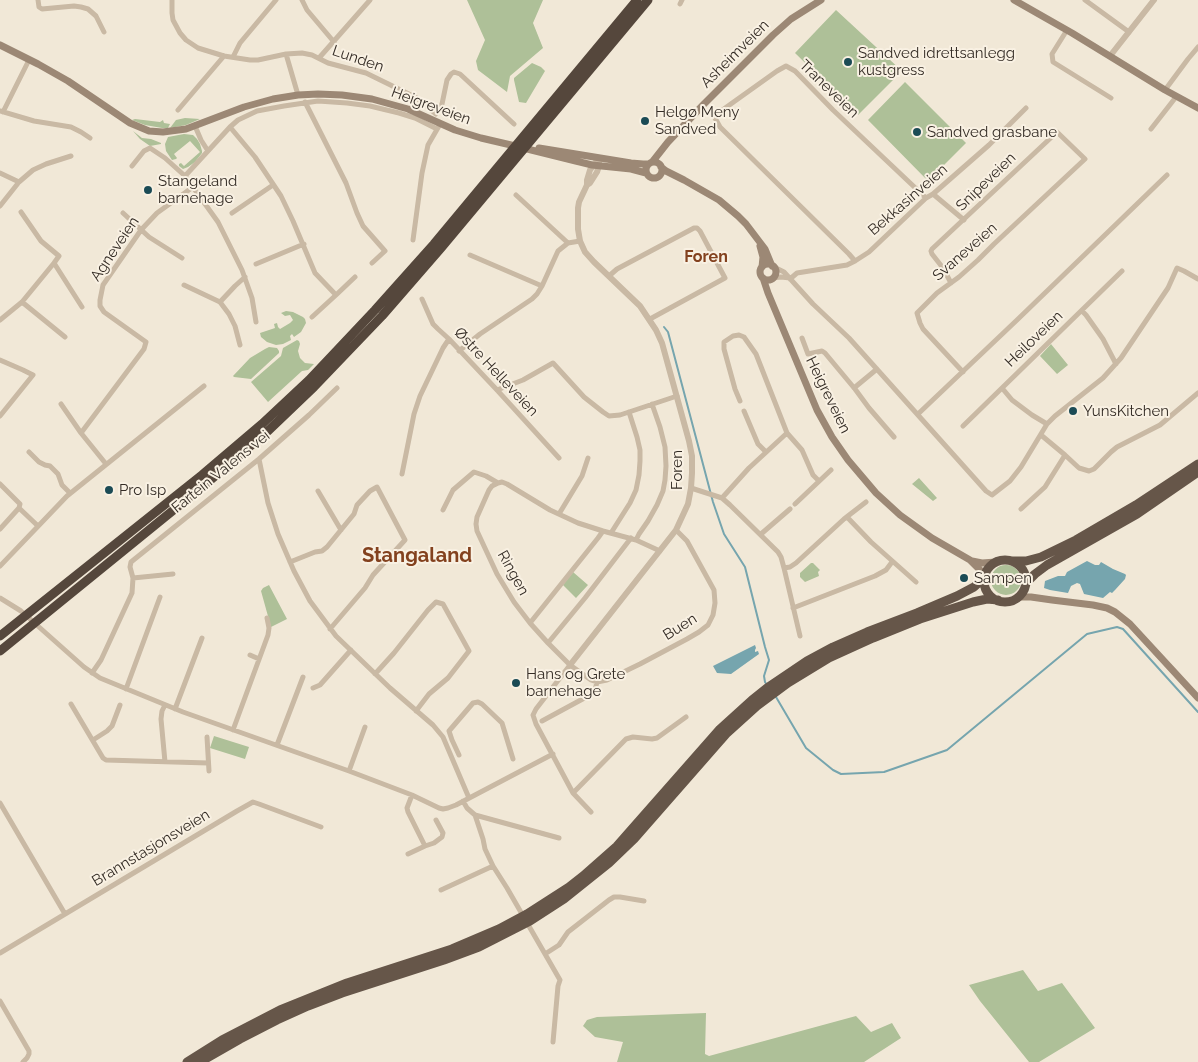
<!DOCTYPE html>
<meta charset="utf-8">
<style>
body{margin:0}
canvas{display:block;background:#f1e8d7}
</style>
<canvas width="1198" height="1062"></canvas>
<script>
const c = document.querySelector('canvas').getContext('2d');
c.lineJoin = 'round';
function fillPath(path, color) {
  c.fillStyle = color;
  c.fill(path, 'evenodd');
}
function poly(rows) {
  const path = new Path2D();
  for (const r of rows) {
    if (r.length === 3) {
      path.moveTo(r[0] + r[2], r[1]);
      path.arc(r[0], r[1], r[2], 0, 2 * Math.PI);
      continue;
    }
    path.moveTo(r[0], r[1]);
    for (let i = 2; i < r.length; i += 2) path.lineTo(r[i], r[i + 1]);
  }
  return path;
}
function trace(path, color, width, dash) {
  c.strokeStyle = color;
  c.lineWidth = width;
  c.lineCap = dash ? 'butt' : 'round';
  c.setLineDash(dash || []);
  c.stroke(path);
}
function write(font, color, halo, rows, align = 'center') {
  c.font = font + ' Raleway,sans-serif';
  c.lineWidth = 4;
  c.setLineDash([]);
  c.textBaseline = 'middle';
  c.strokeStyle = halo;
  c.fillStyle = color;
  for (const [text, x, y, turn = 0] of rows) {
    c.save();
    c.translate(x, y);
    c.rotate((+turn || 0) * Math.PI / 180);
    c.textAlign = isNaN(turn) ? turn : align;
    if (halo) c.strokeText(text, 0, 0);
    c.fillText(text, 0, 0);
    c.restore();
  }
}
fillPath(poly([
 [467,0,543,0,533,23,543,48,510,76,507,92,478,70,476,61,485,40],
 [836,10,902,71,858,115,795,53],
 [532,63,541,67,545,71,526,103,519,102,514,80,514,78],
 [905,82,966,143,928,181,868,120],
 [185,118,200,119,186,125,170,128,176,120],
 [135,119,160,122,163,120,164,123,170,124,168,128,162,128,145,125,132,120],
 [133,131,142,138,151,139,161,143,161,144,150,146,140,139],
 [184,134,193,135,197,139,200,144,202,151,202,153,195,162,188,167,183,169,179,166,179,164,181,163,184,166,200,152,190,141,174,154,177,158,176,159,172,160,166,151,165,144,168,137],
 [286,311,293,312,303,317,305,319,306,323,301,332,294,337,292,334,290,336,291,340,283,344,276,345,267,342,261,337,260,333,275,328,274,324,277,323,278,327,280,329,290,323,293,320,290,315,285,316,281,313],
 [297,340,299,341,300,344,298,351,300,358,305,363,314,364,308,370,302,371,268,402,251,382,281,356,283,348],
 [1051,344,1068,365,1057,374,1040,356],
 [269,347,277,348,279,351,279,353,251,379,234,377,233,376,250,358,265,349],
 [919,478,937,498,933,501,912,484],
 [811,563,813,563,820,570,818,572,819,576,805,582,800,577,800,573],
 [1006,580,15],
 [573,572,588,585,576,598,563,585],
 [269,585,287,619,271,627,261,591,263,588],
 [214,736,249,747,245,759,210,748],
 [1023,970,1038,991,1062,983,1095,1028,1039,1062,1029,1062,980,1001,969,985],
 [706,1013,705,1054,709,1056,856,1016,871,1032,892,1023,901,1038,864,1062,617,1062,623,1042,595,1037,583,1026,587,1020,597,1017]
]), '#aec098');
fillPath(poly([
 [1087,561,1095,565,1099,565,1101,562,1113,569,1125,574,1126,575,1125,579,1115,590,1112,593,1110,592,1103,598,1084,594,1080,584,1077,583,1071,586,1068,593,1050,590,1044,588,1045,581,1058,576,1065,576,1067,572],
 [755,645,756,648,755,650,755,652,758,651,759,654,731,674,717,673,713,666]
]), '#76a5ae');
trace(poly([
 [664,327,668,332,713,502,724,534,745,567,765,647,769,660,764,676,765,682,767,685],
 [776,697,806,748,833,770,841,774,884,772,947,750,1087,634,1117,627,1123,629,1198,712]
]), '#76a5ae', 2);
trace(poly([
 [38,0,39,7,42,9,74,6,81,7,88,9,96,16,104,32],
 [172,0,172,13,173,20,180,33,186,40,198,48,224,56,250,60,258,60,286,54,298,95],
 [302,0,307,10,334,42],
 [1085,0,1129,32],
 [680,4,682,0],
 [1067,30,1052,54,1053,62,1111,98],
 [286,54,302,53,312,55,328,63,366,73,417,98,436,114,442,104,447,80,451,74,454,72,460,74,514,124],
 [233,57,240,43,276,0],
 [319,58,370,0],
 [1165,90,1188,59,1198,47],
 [305,102,346,183,357,213,363,226,385,251,372,263],
 [178,110,224,56],
 [0,111,34,121,71,127,81,132,90,138],
 [3,112,29,60],
 [195,126,201,140,208,151],
 [230,127,255,157,281,196,293,221,315,273,336,295,312,317],
 [1151,129,1176,97],
 [132,166,144,151,150,148,165,158,185,176,218,222,242,270,252,298,256,322],
 [0,173,19,182],
 [185,176,230,127,238,120,257,111,284,106,318,101,347,103,370,106,399,113,415,118,437,129],
 [933,194,964,220],
 [516,195,568,243,580,241],
 [0,206,19,182,33,170,46,164,71,156],
 [123,213,149,237,182,258],
 [232,213,273,185],
 [413,240,422,173,428,145,439,126],
 [470,255,542,286],
 [855,261,849,254,720,127,715,118,721,111,777,71,786,66,795,71,833,110,926,198],
 [54,263,82,307],
 [256,264,304,244],
 [774,267,784,272,813,304,849,338,986,491,992,495,1010,481,1021,467,1047,424,1055,416,1103,378,1121,358,1168,288,1177,268,1184,271,1198,279],
 [609,276,617,269,694,228,697,228,700,231,725,278,650,319],
 [772,278,781,277,790,278],
 [790,279,797,273,847,265,855,261,869,252,926,198,933,194,989,145,1026,108],
 [951,283,943,268,932,254,931,251,932,249,1057,132,1085,159,994,244,978,260,959,277,937,293,917,313,920,323,923,329,963,372],
 [184,285,220,302,229,314,235,326,240,345],
 [336,295,355,277],
 [422,299,433,324,438,329,449,339,497,390,559,458],
 [22,302,65,337],
 [220,302,235,286,245,277],
 [1082,311,1086,315,1103,339,1116,364],
 [0,320,22,302,54,263,59,256,41,241,21,212],
 [802,338,808,354,822,351,825,353,855,389,869,408,894,437],
 [459,351,480,334,532,299,537,294,542,286,558,251,568,243],
 [0,360,23,370,33,375,0,416],
 [854,388,877,369],
 [1002,388,1012,400,1032,415,1047,424],
 [497,390,523,380,553,363,584,397,603,412,609,416,620,415,677,396],
 [740,401,735,389,724,349,724,342,733,336,739,335,744,337,756,354,787,433,802,450,813,475,819,481],
 [61,404,81,433,106,464],
 [744,411,758,444,766,452],
 [918,414,1017,320,1167,175],
 [963,426,1122,271],
 [81,433,144,349,146,342,104,312,100,306,100,300,103,285,141,230,157,213,193,187],
 [1041,435,1065,455,1079,468,1089,471,1094,469,1111,452,1117,447,1160,425,1198,393],
 [29,452,39,462,45,465,50,466,58,474,62,485,70,493],
 [259,459,268,503,278,534,294,571,310,601,336,636,390,688,433,725,443,737,469,798],
 [402,474,414,414,420,396,443,348,449,339],
 [498,483,492,486,489,490,477,517,476,524,477,531,497,574,514,602,530,623,548,643,570,665,591,680,597,682,607,680,640,664,687,639,699,632,708,625,713,615,715,603,714,590,687,541,676,530],
 [0,484,20,504,19,508,0,529],
 [691,488,722,498,730,505,778,552,781,557,784,568,800,636],
 [318,491,341,530],
 [722,498,749,468,787,433],
 [795,504,831,470],
 [19,508,38,526],
 [1021,509,1045,487,1065,455],
 [443,510,453,490,474,472,486,476,498,483,502,482,507,484,550,510,578,523,603,531,636,540,660,551],
 [559,514,582,476,588,458],
 [847,517,871,542,916,582],
 [611,533,630,503,636,490,639,475,640,461,640,450,637,437,629,412],
 [761,534,790,509],
 [636,540,639,534,648,521,657,505,663,491,665,480,666,466,665,447,660,427,652,404],
 [290,562,315,552,322,551,327,547,354,514,357,505,370,491,377,487,405,540,373,575,365,588,330,629],
 [0,566,67,496,204,386],
 [784,568,790,567,796,563,844,519,866,502],
 [133,578,173,574],
 [0,598,21,611,84,667,100,678,183,712,349,771,412,795,439,808,443,809,448,808,456,805,553,754],
 [793,608,875,576,886,570,892,562],
 [530,623,598,538,603,531],
 [548,643,585,598,631,538],
 [250,655,259,659],
 [570,665,536,709,533,715,536,724,573,793,591,812],
 [92,673,101,660,132,593,133,578,130,567,131,562,259,459,309,415,337,388],
 [375,674,394,653,428,610,436,602,443,604,469,651,448,678,429,694,416,711],
 [313,688,320,685,351,650],
 [126,689,160,597],
 [71,704,103,758,106,760,208,763],
 [165,705,162,711,161,719,165,762],
 [175,709,202,638],
 [542,721,590,695,595,690,597,682],
 [233,730,268,635,269,628,267,618],
 [207,737,209,771],
 [93,740,107,731,112,726,120,705],
 [277,745,303,677],
 [459,755,452,740,449,731,473,703,478,702,482,704,502,723,513,759],
 [349,771,365,727],
 [573,793,626,739,633,737,652,739,657,738,686,717],
 [412,795,407,808,408,812,425,846,434,843,442,837,443,833,436,820],
 [463,801,467,808,475,815,559,838],
 [0,803,65,914],
 [475,815,483,839,485,849,493,866,507,888,560,980,558,986,553,1042],
 [408,854,425,846],
 [441,890,493,866],
 [0,953,237,811,253,802,259,804,321,827],
 [545,954,559,945,568,932,609,900,614,897,620,897,644,901],
 [0,1001,29,1051,29,1054,27,1058,23,1062]
]), '#c9b9a4', 5);
trace(poly([
 [1110,56,1154,0],
 [587,185,590,183,597,172,599,166,599,158],
 [570,665,676,530,688,504,691,488,692,473,692,456,689,441,662,343,656,330,640,306,594,262,585,252,580,241,578,229,578,208,579,202,587,185,587,180,590,170,595,163]
]), '#c9b9a4', 6);
trace(poly([
 [1014,0,1072,33,1165,90,1198,108],
 [0,45,38,64,68,81,130,123,149,131,163,132,186,129,244,107,273,99,298,95,318,94,342,95,372,99,408,109,455,130,481,138,511,145,592,165,631,169,646,173],
 [539,148,631,163,643,164,648,164],
 [653,161,668,142,704,104,773,35,791,19,821,0],
 [654,170,8],
 [661,167,666,171,684,180,719,200,738,216,746,224,765,249,772,266],
 [760,246,763,257,762,267],
 [768,272,8],
 [763,278,768,293,817,410,832,437,848,460,876,493,900,515,932,538,970,560,985,575],
 [972,561,982,563,996,562],
 [1019,597,1031,597,1052,600,1093,605,1107,608,1115,612,1130,624,1198,698]
]), '#9c8875', 7);
trace(poly([
 [1005,581,21],
 [1013,561,1026,561,1041,557,1076,540,1136,505,1198,464],
 [1026,583,1035,574,1047,565,1137,514,1198,472],
 [187,1062,222,1040,280,1010,347,983,452,949,499,929,527,914,569,887,583,876,617,846,720,729,752,700,767,688,807,661,833,647,867,632,917,613,957,596,974,587,985,577],
 [200,1062,240,1039,277,1020,308,1006,342,993,444,960,479,947,530,921,564,899,609,863,634,839,726,734,757,706,788,683,829,658,873,638,920,619,973,602,987,599,998,600]
]), '#665649', 9);
trace(poly([
 [0,636,202,475,262,424,309,380,375,310,434,244,637,0],
 [0,651,208,482,269,430,314,387,382,316,441,248,648,0]
]), '#55473c', 9);
for (const [x, y, r, color] of [
 [848,62,5,"#1b4b55"],
 [645,121,5,"#1b4b55"],
 [917,132,5,"#1b4b55"],
 [148,190,5,"#1b4b55"],
 [1073,411,5,"#1b4b55"],
 [109,490,5,"#1b4b55"],
 [964,578,5,"#1b4b55"],
 [516,683,5,"#1b4b55"]
]) {
  const dot = new Path2D();
  dot.arc(x, y, r, 0, 2 * Math.PI);
  c.fillStyle = color;
  c.fill(dot);
  trace(dot, '#f9f1e3', 2);
}
write('15px', '#342c25', '#f9f1e3', [
 ["Sandved idrettsanlegg",858,53],
 ["kustgress",858,70],
 ["Helgø Meny",655,112],
 ["Sandved",655,129],
 ["Sandved grasbane",927,132],
 ["Stangeland",158,181],
 ["barnehage",158,198],
 ["YunsKitchen",1083,411],
 ["Pro Isp",119,490],
 ["Sampen",974,578],
 ["Hans og Grete",526,674],
 ["barnehage",526,691]
], 'left');
write('15px', '#342c25', '#f9f1e3', [
 ["Asheimveien",735,54,-45],
 ["Lunden",358,59,19],
 ["Traneveien",829,89,44],
 ["Heigreveien",431,106,20],
 ["Snipeveien",986,182,-44],
 ["Bekkasinveien",908,200,-41],
 ["Agneveien",115,249,-56],
 ["Svaneveien",965,252,-41],
 ["Heiloveien",1034,339,-44],
 ["Østre Helleveien",496,372,47],
 ["Heigreveien",828,395,64],
 ["Foren",677,470,-90],
 ["Fartein Valens vei",221,472,-39],
 ["Ringen",513,573,61],
 ["Buen",680,627,-32],
 ["Brannstasjonsveien",151,848,-31]
]);
write('bold 16px', '#83411e', '#f9f1e3', [
 ["Foren",706,257]
]);
write('bold 20px', '#83411e', '#f9f1e3', [
 ["Stangaland",417,556]
]);
</script>
